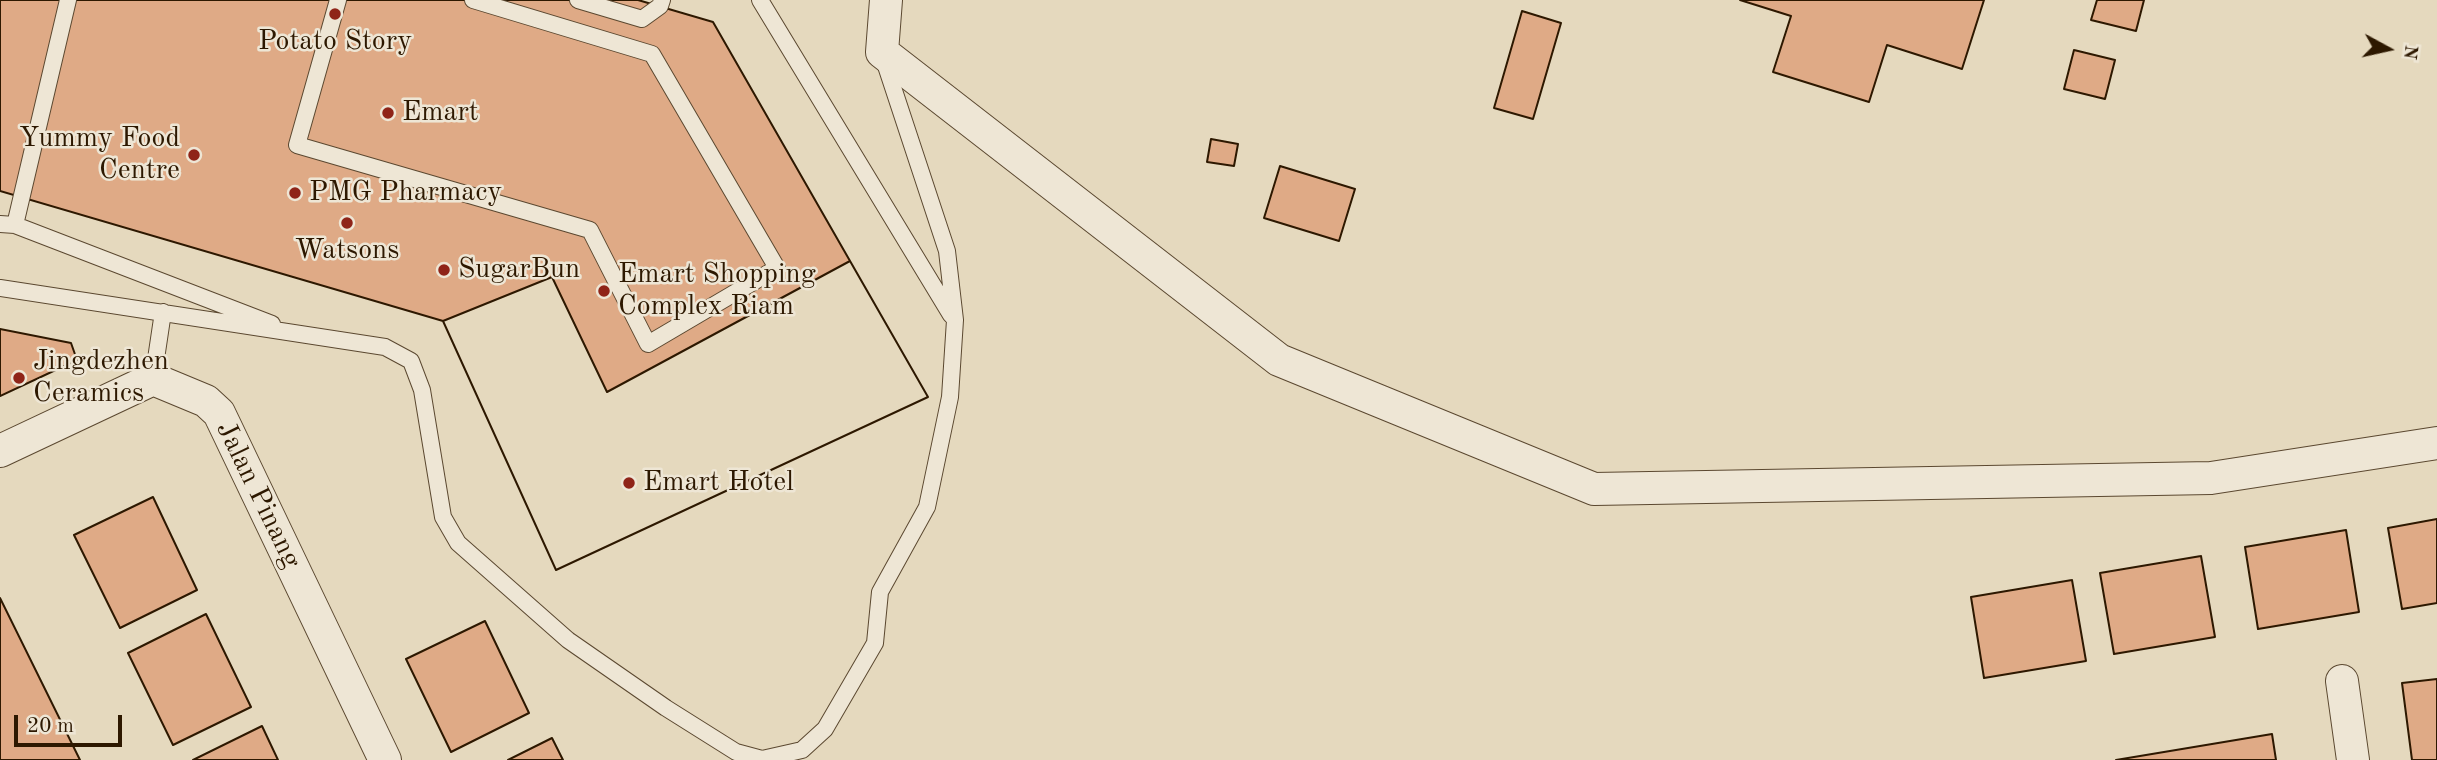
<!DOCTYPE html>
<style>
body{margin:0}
#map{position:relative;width:2437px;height:760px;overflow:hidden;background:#e5d9be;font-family:"Old Standard TT",serif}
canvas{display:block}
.north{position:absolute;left:2353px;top:14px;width:70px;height:70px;-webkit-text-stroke:5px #eee6d5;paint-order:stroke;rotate:98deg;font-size:19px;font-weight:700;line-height:28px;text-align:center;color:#2d1800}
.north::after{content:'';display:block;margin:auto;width:24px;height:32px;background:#2d1800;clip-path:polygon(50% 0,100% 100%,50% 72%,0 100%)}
.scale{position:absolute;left:14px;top:715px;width:108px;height:32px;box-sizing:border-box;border:4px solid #2d1800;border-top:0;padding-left:9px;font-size:21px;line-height:24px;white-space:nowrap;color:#2d1800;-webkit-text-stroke:5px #eee6d5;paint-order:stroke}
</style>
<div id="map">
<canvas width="2437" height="760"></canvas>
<div class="north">N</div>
<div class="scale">20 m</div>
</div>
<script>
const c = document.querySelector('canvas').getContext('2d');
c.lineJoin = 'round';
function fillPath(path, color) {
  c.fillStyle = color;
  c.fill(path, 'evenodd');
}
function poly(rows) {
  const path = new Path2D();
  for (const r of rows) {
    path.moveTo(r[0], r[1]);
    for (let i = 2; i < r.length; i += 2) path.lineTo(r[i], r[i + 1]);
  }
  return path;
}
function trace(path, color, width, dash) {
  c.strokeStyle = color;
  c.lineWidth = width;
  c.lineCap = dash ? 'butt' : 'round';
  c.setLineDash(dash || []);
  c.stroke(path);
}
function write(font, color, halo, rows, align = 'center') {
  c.font = font + ' "Old Standard TT",serif';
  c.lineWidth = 5;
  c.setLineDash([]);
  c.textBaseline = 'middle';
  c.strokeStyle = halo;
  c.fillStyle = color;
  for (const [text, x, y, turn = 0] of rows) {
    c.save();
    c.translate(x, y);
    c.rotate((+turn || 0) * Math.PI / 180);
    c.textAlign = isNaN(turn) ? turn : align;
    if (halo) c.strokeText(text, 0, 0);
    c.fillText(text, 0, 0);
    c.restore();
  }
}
const building = poly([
 [0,0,638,0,713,22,928,397,556,570,443,321,0,191,0,0],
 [1740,0,1984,0,1962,69,1887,45,1869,102,1773,72,1791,16,1740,0],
 [2097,0,2144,0,2136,31,2091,20,2097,0],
 [1522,11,1561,23,1533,119,1494,108,1522,11],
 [2074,50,2115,60,2105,99,2064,89,2074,50],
 [1211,139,1238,144,1234,166,1207,162,1211,139],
 [1280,166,1355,189,1339,241,1264,218,1280,166],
 [850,261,928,397,556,570,443,321,552,277,607,392,850,261],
 [0,329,71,343,77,360,0,396,0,329],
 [153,497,197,590,120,628,74,535,153,497],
 [2437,519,2437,603,2402,609,2388,528,2437,519],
 [2346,530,2359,612,2258,629,2245,547,2346,530],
 [2201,556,2215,637,2114,654,2100,573,2201,556],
 [2072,580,2086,661,1984,678,1971,597,2072,580],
 [0,598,80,760,0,760,0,598],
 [206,614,251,707,173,745,128,653,206,614],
 [485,621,529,713,451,752,406,659,485,621],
 [2437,679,2437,760,2412,760,2402,683,2437,679],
 [262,726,278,760,193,760,262,726],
 [2272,734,2276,760,2116,760,2272,734],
 [552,738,563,760,508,760,552,738]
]);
fillPath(building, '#dfaa86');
trace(building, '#2d1800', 2);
const service = poly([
 [338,0,297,145,590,230,648,344,777,268,652,54,473,0],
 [578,0,642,19,660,6,662,0],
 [760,0,951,315],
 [0,224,15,225,272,324],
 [15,225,68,0],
 [0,288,385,347,411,361,422,390,443,517,458,543,568,640,666,708,736,752,762,759,802,750,825,729,875,643,880,592,927,507,950,397,955,320,947,251,884,60],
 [153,379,163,312]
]);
const minor = poly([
 [886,0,882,52,1279,360,1594,489,2211,478,2437,443],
 [0,451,153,379,206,401,219,413,385,760],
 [2342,681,2353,760]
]);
trace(service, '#5b4830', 18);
trace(minor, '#5b4830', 34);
trace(service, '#eee6d5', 16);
trace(minor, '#eee6d5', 32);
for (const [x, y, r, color] of [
 [335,14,7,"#8f2418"],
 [388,113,7,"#8f2418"],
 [194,155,7,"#8f2418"],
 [295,193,7,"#8f2418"],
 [347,223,7,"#8f2418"],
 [444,270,7,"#8f2418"],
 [604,291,7,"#8f2418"],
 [19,378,7,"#8f2418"],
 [629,483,7,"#8f2418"]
]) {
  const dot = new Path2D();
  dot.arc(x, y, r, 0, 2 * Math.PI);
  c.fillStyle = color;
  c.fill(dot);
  trace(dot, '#eee6d5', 2.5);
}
write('28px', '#2d1800', '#eee6d5', [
 ["Potato Story",335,42,"center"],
 ["Emart",402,113],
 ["Yummy Food",180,139,"right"],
 ["Centre",180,171,"right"],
 ["PMG Pharmacy",309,193],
 ["Watsons",347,251,"center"],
 ["SugarBun",458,270],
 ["Emart Shopping",618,275],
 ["Complex Riam",618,307],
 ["Jingdezhen",33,362],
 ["Ceramics",33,394],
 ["Emart Hotel",643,483]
], 'left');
write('28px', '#2d1800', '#eee6d5', [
 ["Jalan Pinang",258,495,64]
]);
</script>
